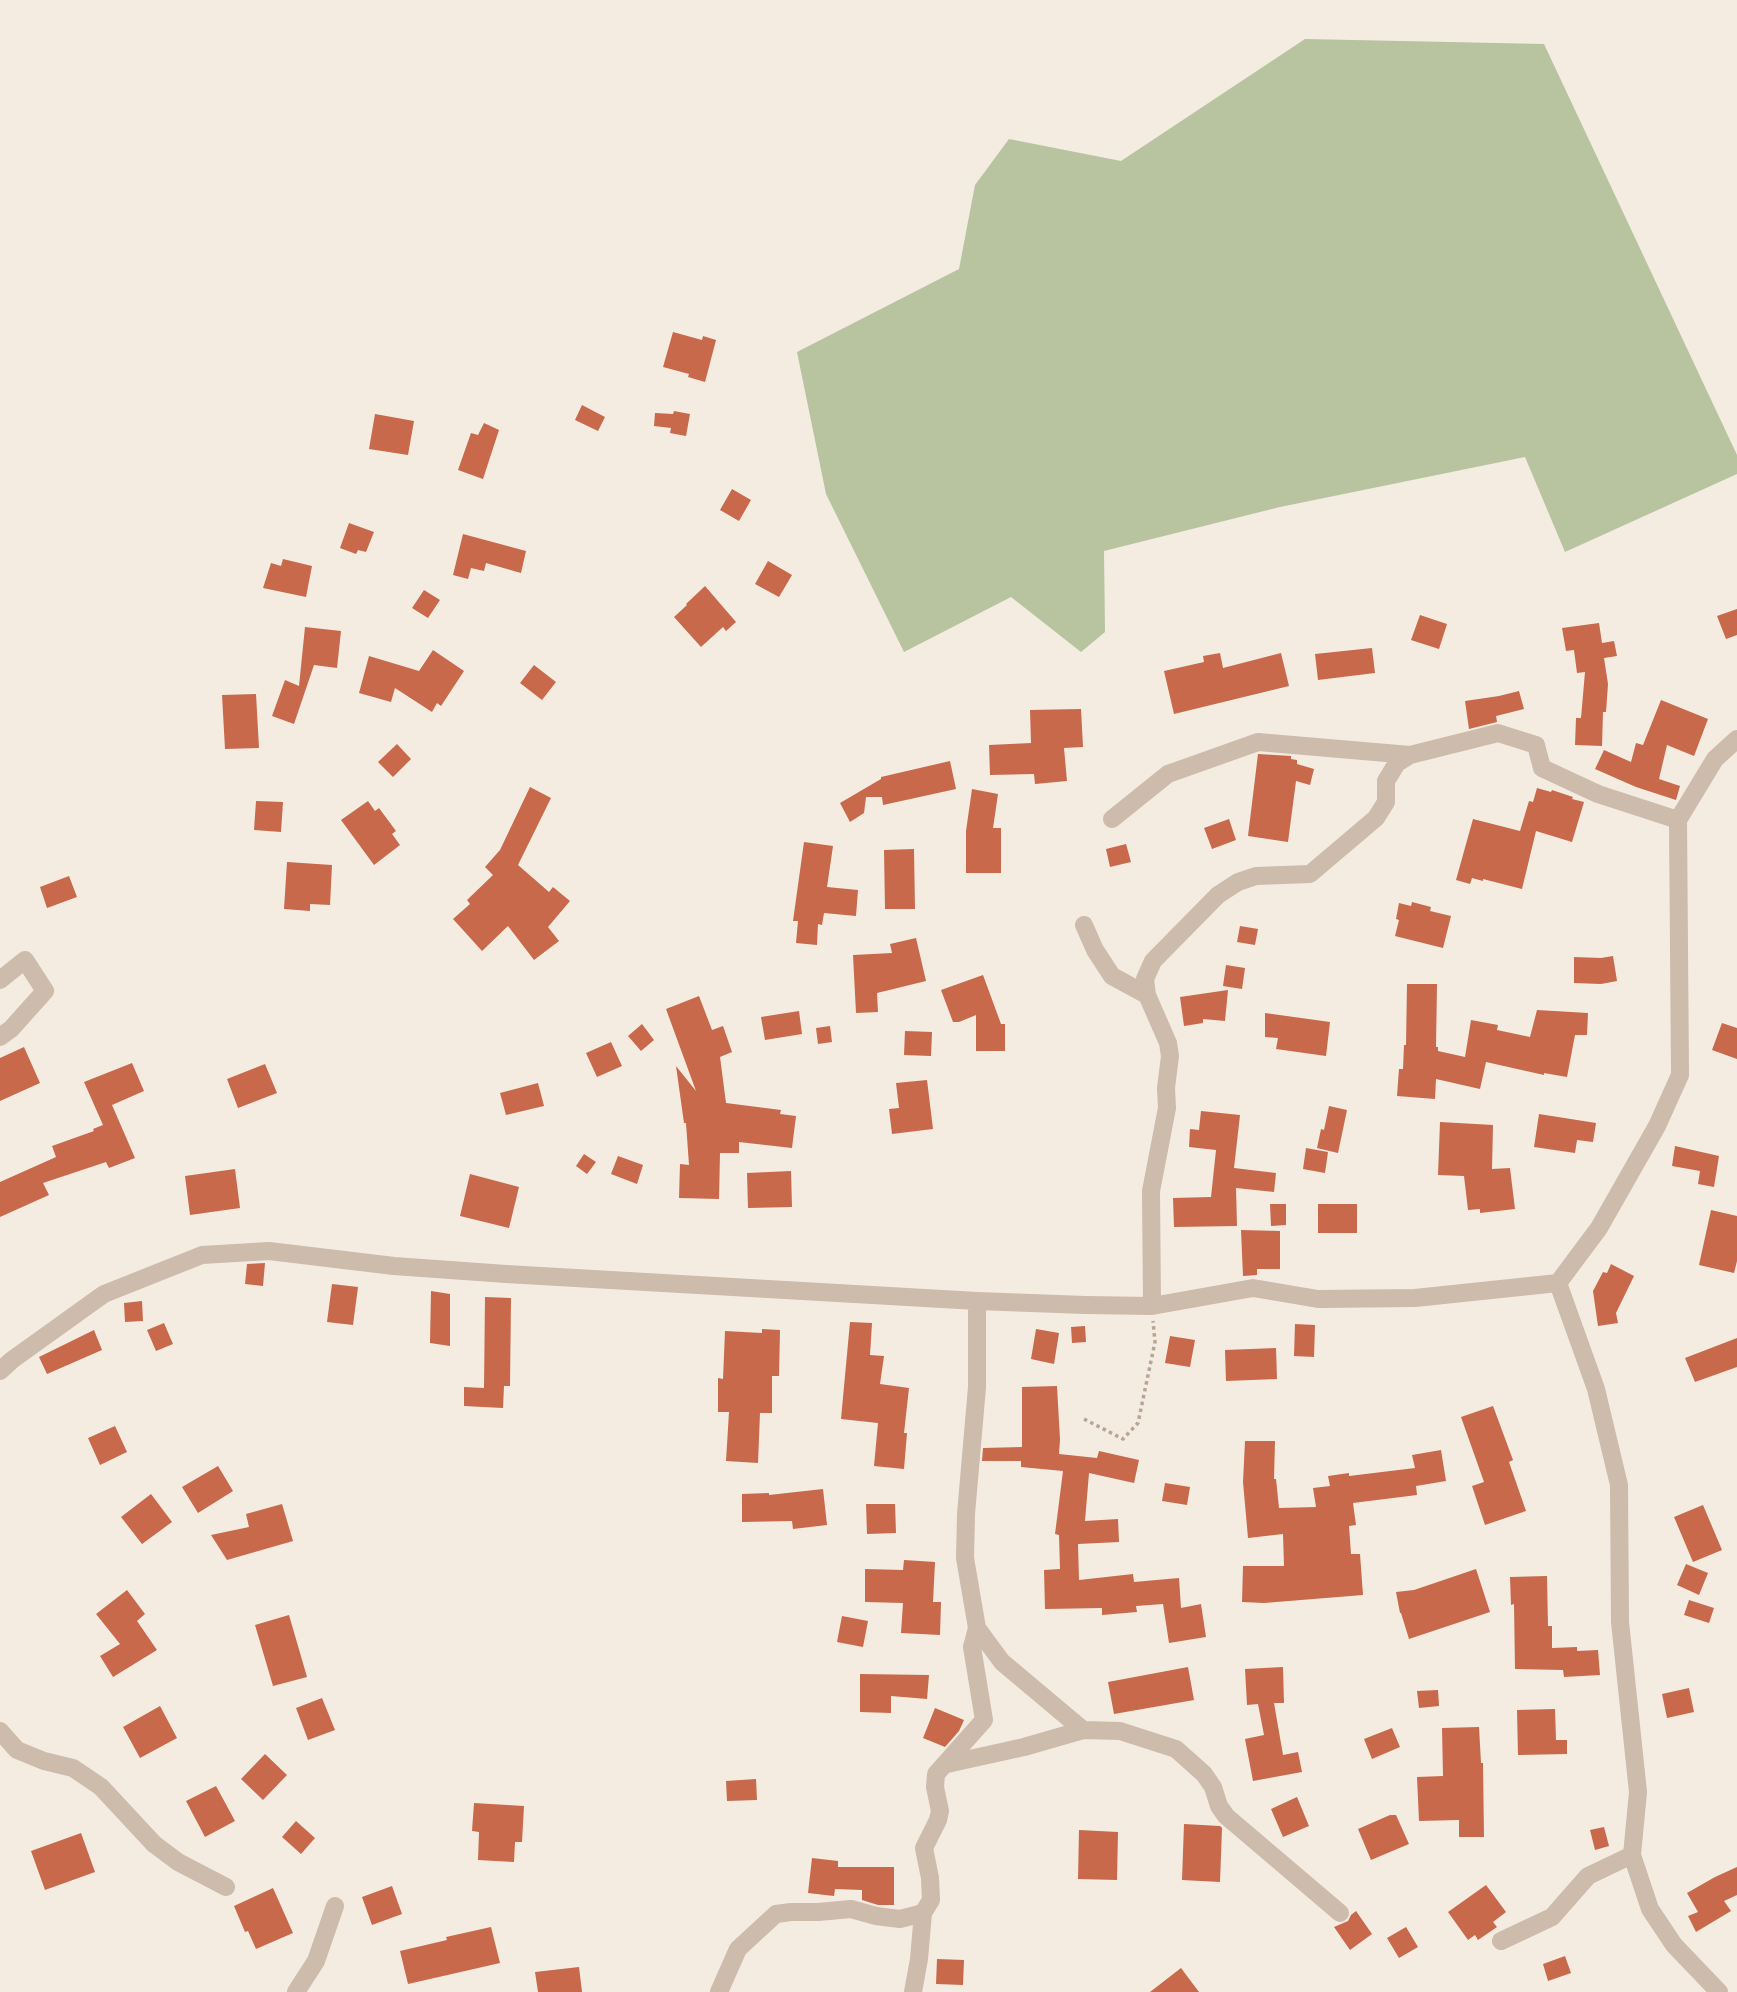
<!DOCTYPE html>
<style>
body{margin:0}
canvas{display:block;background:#f4ebe1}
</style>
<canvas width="1737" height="1992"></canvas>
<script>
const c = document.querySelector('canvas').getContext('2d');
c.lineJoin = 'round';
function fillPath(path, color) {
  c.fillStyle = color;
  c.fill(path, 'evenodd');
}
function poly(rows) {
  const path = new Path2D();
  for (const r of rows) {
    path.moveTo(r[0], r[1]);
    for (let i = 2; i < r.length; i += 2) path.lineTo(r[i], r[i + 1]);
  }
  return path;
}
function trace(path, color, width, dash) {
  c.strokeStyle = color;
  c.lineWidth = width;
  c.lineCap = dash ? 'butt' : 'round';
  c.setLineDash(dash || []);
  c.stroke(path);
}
fillPath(poly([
 [1305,39,1544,44,1737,455,1737,474,1565,552,1525,457,1280,507,1104,551,1105,632,1081,652,1011,597,904,652,826,494,797,352,959,269,975,185,1009,139,1121,161]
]), '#b8c4a0');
fillPath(poly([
 [673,332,702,340,703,336,716,340,705,382,688,377,689,374,663,367],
 [582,405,605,417,598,431,575,420],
 [674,411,690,414,686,436,670,433,671,428,654,426,655,413,673,414],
 [375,414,414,421,408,455,369,449],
 [484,423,499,430,483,479,458,470,471,433,478,435],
 [732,489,751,500,739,521,720,510],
 [349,523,374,532,366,552,358,550,356,554,340,548],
 [463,534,526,551,521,573,486,563,484,571,471,568,468,579,453,575],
 [283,559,312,566,306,597,263,588,271,563,281,566],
 [768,561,792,575,779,597,755,584],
 [705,586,736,622,726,631,723,627,701,647,674,617,687,605,686,604],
 [424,590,440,600,428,618,412,608],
 [1737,609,1737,635,1726,639,1717,616],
 [1420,615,1447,624,1439,649,1411,640],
 [1599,623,1602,643,1614,641,1617,656,1604,658,1608,684,1606,712,1603,712,1602,746,1575,745,1576,718,1581,718,1585,672,1577,673,1574,650,1566,651,1562,628],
 [305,627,341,631,337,668,314,665,294,724,272,716,285,680,299,686],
 [1372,648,1375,673,1318,680,1315,654],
 [433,650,464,671,441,706,437,703,432,712,395,688,391,702,359,693,369,656,419,671],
 [1220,653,1223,668,1281,653,1289,686,1174,714,1164,671,1204,662,1203,656],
 [534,665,556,682,542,700,520,683],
 [1519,691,1524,709,1496,716,1497,722,1469,729,1465,701,1499,696],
 [256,694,259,748,225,749,222,695],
 [1661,700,1708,719,1694,756,1667,745,1659,779,1680,786,1676,800,1636,787,1595,769,1604,750,1631,762,1636,743,1643,745],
 [1081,709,1083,747,1064,748,1067,781,1035,784,1034,774,990,775,989,745,1031,743,1030,710],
 [397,744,411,759,393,777,378,762],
 [1258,754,1291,756,1291,759,1297,760,1297,764,1314,769,1310,785,1296,781,1288,842,1248,836],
 [950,761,956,789,883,805,882,797,866,797,864,813,850,822,840,803,881,779,881,777],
 [530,787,551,798,518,865,549,892,553,887,570,901,548,927,559,941,534,960,508,926,482,951,453,919,470,904,467,900,493,875,485,867,500,850],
 [1537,788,1551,792,1552,790,1573,797,1572,799,1584,802,1572,842,1536,831,1522,889,1483,879,1483,881,1472,878,1470,884,1456,880,1473,819,1520,831,1529,801,1533,802],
 [972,789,998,794,993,828,1001,828,1001,873,966,873,966,831],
 [256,801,283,802,281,832,254,830],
 [368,801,375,811,379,808,396,831,392,834,400,845,374,865,341,820],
 [1229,819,1236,840,1212,849,1204,828],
 [804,842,833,846,827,887,858,890,856,916,824,913,822,925,818,924,817,945,796,943,798,921,793,921],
 [1126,844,1131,862,1110,867,1106,849],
 [914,849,915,909,885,909,884,850],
 [287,862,332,865,330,905,310,904,310,911,284,909],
 [69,876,77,897,47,908,40,887],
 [1412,902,1431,907,1430,911,1451,916,1443,948,1395,936,1399,920,1396,919,1399,903,1411,906],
 [1240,926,1258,929,1255,945,1237,942],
 [916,938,926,981,877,993,878,1012,856,1013,853,955,892,953,890,944],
 [1613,956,1617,981,1601,984,1574,983,1574,957,1601,958],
 [1226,965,1245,968,1242,989,1223,986],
 [983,975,1001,1024,1005,1024,1005,1051,976,1051,976,1015,959,1022,953,1022,941,990],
 [1407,984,1437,984,1436,1047,1438,1047,1438,1051,1465,1057,1471,1020,1498,1025,1497,1030,1530,1037,1537,1010,1588,1013,1587,1035,1575,1035,1567,1077,1544,1073,1544,1075,1486,1062,1480,1089,1436,1079,1435,1099,1397,1096,1399,1069,1403,1069,1404,1045,1406,1045],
 [1228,990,1225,1021,1203,1019,1203,1023,1184,1026,1180,997],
 [699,996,712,1030,723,1026,732,1052,720,1057,726,1103,781,1110,780,1114,796,1116,792,1148,739,1142,739,1153,720,1153,719,1199,679,1198,680,1164,689,1165,686,1123,684,1123,676,1066,696,1091,666,1009],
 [799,1011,802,1034,765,1040,761,1017],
 [1265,1013,1330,1022,1326,1056,1276,1049,1278,1038,1265,1037],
 [1722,1023,1737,1028,1737,1059,1712,1050],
 [642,1024,654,1040,641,1051,628,1036],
 [830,1026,832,1042,818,1044,816,1028],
 [905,1031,932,1032,931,1056,904,1055],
 [611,1042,622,1066,597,1077,586,1053],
 [24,1047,40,1083,0,1101,0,1058],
 [132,1063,144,1091,112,1105,135,1158,109,1168,106,1162,43,1183,49,1195,0,1217,0,1182,56,1157,52,1146,94,1131,93,1129,103,1125,84,1082],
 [265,1064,277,1093,238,1108,227,1079],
 [927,1080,933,1129,892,1134,889,1109,899,1108,896,1083],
 [538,1083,544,1106,506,1115,500,1093],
 [1329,1106,1347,1110,1338,1153,1317,1148,1321,1129,1324,1130],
 [1201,1111,1240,1115,1234,1168,1276,1173,1274,1192,1236,1188,1237,1226,1174,1227,1173,1198,1211,1197,1216,1150,1189,1147,1190,1129,1199,1130],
 [1539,1114,1596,1123,1593,1142,1577,1140,1575,1153,1534,1147],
 [1440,1122,1493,1125,1492,1169,1510,1168,1515,1209,1480,1213,1480,1209,1468,1210,1464,1176,1438,1175],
 [1675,1146,1719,1156,1714,1187,1698,1184,1700,1171,1672,1166],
 [1306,1148,1328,1152,1325,1173,1303,1169],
 [584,1154,596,1162,587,1174,576,1166],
 [618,1156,643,1165,637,1184,611,1174],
 [235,1169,240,1208,190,1215,185,1176],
 [791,1171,792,1207,748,1208,747,1173],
 [470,1174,519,1187,509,1228,460,1216],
 [1270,1204,1286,1204,1286,1225,1271,1226],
 [1318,1204,1357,1204,1357,1233,1318,1233],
 [1711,1210,1737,1216,1737,1261,1734,1273,1699,1265],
 [1241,1230,1280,1231,1280,1269,1257,1269,1257,1275,1243,1276],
 [265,1263,263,1286,245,1284,247,1264],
 [1611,1264,1634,1276,1616,1313,1618,1323,1598,1326,1593,1291,1603,1272,1607,1273],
 [332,1284,358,1287,353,1325,327,1322],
 [431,1291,450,1294,450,1346,430,1343],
 [485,1297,511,1298,510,1386,504,1386,503,1408,464,1406,464,1387,484,1388],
 [142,1301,143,1321,125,1322,124,1303],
 [850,1322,872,1323,870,1355,884,1356,880,1384,909,1388,904,1433,907,1433,904,1469,874,1466,878,1423,841,1419],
 [164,1323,173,1344,156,1351,147,1330],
 [1295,1324,1315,1325,1314,1357,1294,1356],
 [1085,1326,1086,1342,1072,1343,1071,1327],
 [762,1329,780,1330,779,1376,772,1376,772,1413,760,1413,758,1463,726,1461,729,1412,718,1412,718,1378,723,1379,725,1331,762,1333],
 [1036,1329,1059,1333,1054,1364,1031,1359],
 [94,1330,102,1350,47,1374,39,1357],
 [1170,1336,1195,1340,1190,1367,1165,1363],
 [1737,1338,1737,1367,1695,1382,1685,1358],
 [1276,1348,1277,1379,1226,1381,1225,1350],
 [1057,1386,1060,1439,1059,1454,1097,1458,1099,1451,1139,1460,1134,1483,1089,1473,1085,1521,1118,1519,1119,1542,1078,1544,1079,1580,1133,1574,1134,1582,1179,1578,1181,1608,1201,1604,1206,1637,1169,1643,1163,1604,1136,1606,1137,1612,1102,1615,1102,1608,1045,1609,1044,1570,1060,1569,1059,1535,1055,1534,1063,1471,1021,1467,1021,1461,982,1461,983,1448,1022,1447,1022,1387],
 [1493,1406,1513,1460,1509,1462,1526,1511,1485,1525,1472,1486,1484,1482,1461,1417],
 [115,1426,127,1452,100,1465,88,1438],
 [1245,1441,1275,1441,1274,1479,1276,1479,1279,1508,1316,1507,1313,1488,1330,1486,1328,1476,1349,1473,1349,1476,1415,1468,1412,1455,1441,1450,1446,1481,1416,1486,1417,1495,1353,1503,1356,1525,1349,1526,1351,1554,1360,1554,1363,1595,1264,1603,1242,1602,1243,1566,1284,1566,1283,1534,1248,1538,1243,1482],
 [218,1466,233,1491,198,1513,182,1487],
 [1165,1483,1190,1487,1187,1505,1162,1501],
 [823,1489,827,1525,793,1529,792,1521,742,1522,742,1494,769,1493,769,1495],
 [151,1494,172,1522,142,1544,121,1517],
 [282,1504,293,1541,227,1560,211,1535,249,1527,246,1514],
 [866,1504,895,1504,896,1533,867,1534],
 [1703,1505,1722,1550,1693,1562,1674,1517],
 [904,1560,935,1562,933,1602,941,1602,940,1635,901,1633,903,1603,865,1602,865,1569,903,1570],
 [1686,1564,1708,1573,1699,1595,1677,1585],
 [1476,1569,1490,1612,1409,1639,1401,1613,1400,1613,1396,1592,1414,1590],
 [1547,1576,1548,1626,1552,1626,1552,1648,1577,1647,1577,1651,1598,1650,1600,1675,1564,1677,1563,1670,1515,1669,1514,1604,1511,1605,1510,1577],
 [127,1590,145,1614,137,1621,157,1650,113,1677,100,1656,120,1644,96,1614],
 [1689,1600,1714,1608,1709,1623,1684,1615],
 [289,1615,307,1677,273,1686,255,1625],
 [842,1616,868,1621,863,1647,837,1642],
 [1188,1667,1194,1700,1114,1714,1108,1682],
 [1283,1667,1284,1703,1274,1703,1283,1755,1298,1752,1302,1772,1253,1781,1245,1739,1264,1735,1258,1704,1247,1705,1245,1669],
 [860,1674,929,1675,927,1699,891,1696,891,1713,860,1712],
 [1689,1688,1694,1712,1667,1718,1662,1694],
 [1438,1690,1439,1706,1419,1708,1417,1691],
 [322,1698,335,1730,308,1740,296,1708],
 [160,1706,177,1738,140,1758,123,1727],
 [935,1708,964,1720,959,1731,945,1747,923,1738],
 [1555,1709,1556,1740,1567,1740,1567,1754,1518,1755,1517,1710],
 [1479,1727,1481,1763,1483,1763,1484,1837,1459,1837,1459,1820,1419,1821,1417,1777,1443,1776,1442,1728],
 [1392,1728,1400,1747,1372,1759,1364,1739],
 [265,1754,287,1775,263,1800,241,1779],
 [756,1779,757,1800,727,1801,726,1781],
 [216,1786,235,1821,205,1837,186,1801],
 [1297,1797,1309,1826,1283,1837,1271,1809],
 [474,1803,524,1806,522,1842,515,1842,514,1862,478,1860,479,1832,472,1831],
 [1390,1815,1396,1815,1409,1844,1371,1860,1358,1829],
 [296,1821,315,1838,301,1854,282,1837],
 [1184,1824,1220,1826,1222,1828,1220,1882,1182,1880],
 [1604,1827,1609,1846,1595,1850,1590,1830],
 [1079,1830,1118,1832,1117,1880,1078,1879],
 [81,1833,95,1872,45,1890,31,1851],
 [812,1858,838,1861,838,1867,894,1867,894,1905,878,1905,862,1900,862,1890,835,1889,834,1896,808,1893],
 [1737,1867,1737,1895,1724,1901,1731,1911,1696,1932,1688,1916,1698,1912,1687,1893,1715,1877],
 [1486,1885,1506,1912,1493,1922,1497,1927,1478,1940,1475,1935,1468,1940,1448,1912],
 [392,1886,402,1914,372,1925,362,1897],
 [273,1888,293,1933,256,1949,248,1931,245,1932,234,1906],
 [1356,1911,1372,1934,1350,1950,1334,1927,1348,1921,1351,1915],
 [491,1927,500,1963,408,1984,400,1951,447,1940,446,1937],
 [1406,1927,1418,1947,1399,1958,1387,1938],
 [1565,1956,1571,1973,1548,1981,1543,1964],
 [937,1959,964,1960,963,1985,936,1984],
 [579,1967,582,1992,538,1992,535,1972],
 [1181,1968,1199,1992,1150,1992]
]), '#c8694b');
trace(poly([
 [1084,1419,1123,1439,1138,1423,1155,1342,1153,1321]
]), '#b9a596', 3.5, [3.5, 3.5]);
trace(poly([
 [1112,819,1168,774,1258,742,1410,755],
 [1084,925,1095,950,1112,976,1147,995],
 [0,980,25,960,45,991,11,1029,0,1037],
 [1558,1283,1596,1389,1619,1485,1620,1622,1638,1792,1632,1855,1650,1909,1674,1945,1719,1992],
 [1152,1306,1151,1191,1167,1108,1166,1088,1170,1056,1168,1043,1147,995,1145,979,1153,961,1218,895,1238,882,1256,876,1310,874,1376,818,1386,802,1386,781,1397,763,1410,755,1498,733,1536,745,1542,768,1598,794,1678,820],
 [0,1371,12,1360,104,1294,202,1255,269,1251,394,1266,506,1274,977,1301,1085,1305,1152,1306,1253,1288,1318,1299,1415,1298,1558,1283,1599,1228,1657,1126,1680,1075,1678,820,1715,759,1737,739],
 [977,1628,1002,1662,1083,1730],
 [0,1731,17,1750,44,1761,73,1768,101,1787,154,1844,178,1862,226,1887],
 [947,1764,1024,1747,1083,1730,1120,1731,1176,1749,1204,1774,1213,1787,1219,1806,1226,1816,1340,1913],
 [1501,1941,1552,1917,1588,1876,1632,1855],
 [296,1992,316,1961,335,1906],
 [719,1992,738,1949,776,1914,791,1912,818,1912,851,1909,876,1916,900,1919,923,1913],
 [913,1992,919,1959,923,1913,931,1900,930,1878,924,1848,938,1820,940,1811,935,1787,936,1774,984,1720,972,1647,977,1628,965,1558,966,1514,977,1387,977,1301]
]), '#cdbbac', 18);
</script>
